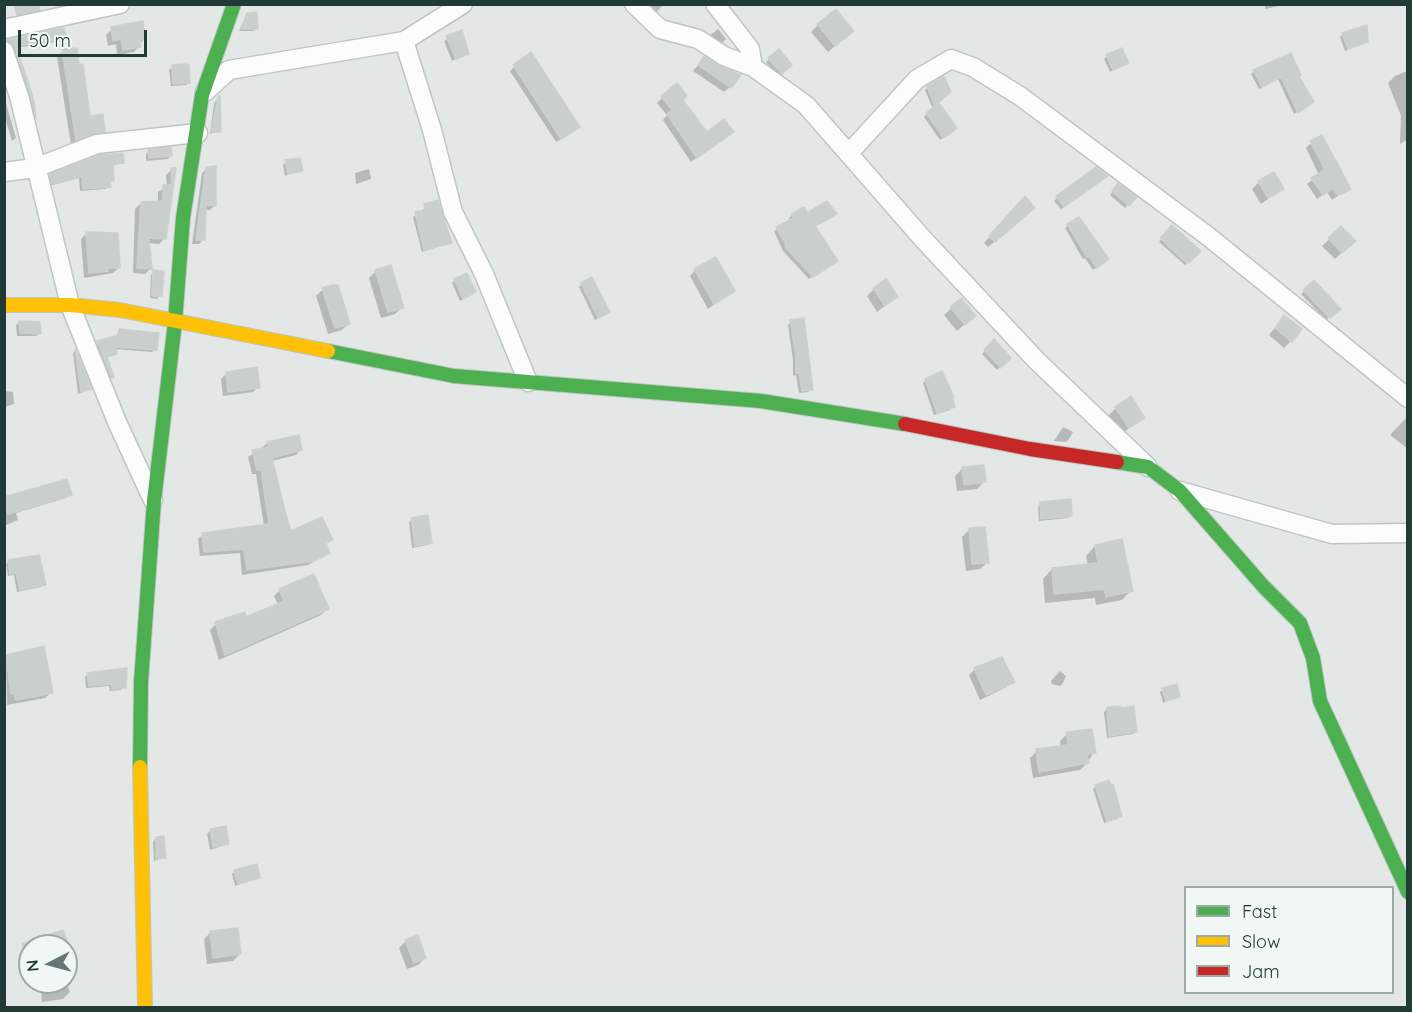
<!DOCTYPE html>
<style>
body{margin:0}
#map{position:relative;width:1412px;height:1012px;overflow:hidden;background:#e3e8e6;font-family:Quicksand,sans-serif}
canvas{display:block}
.frame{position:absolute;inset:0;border:6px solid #213a36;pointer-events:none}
.legend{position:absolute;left:1184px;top:886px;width:210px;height:108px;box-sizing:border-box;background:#f0f7f4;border:2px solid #9daba8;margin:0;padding:8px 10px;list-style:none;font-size:18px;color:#213a36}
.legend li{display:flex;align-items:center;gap:12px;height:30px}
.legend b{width:30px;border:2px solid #9daba8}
.north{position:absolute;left:18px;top:934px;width:60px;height:60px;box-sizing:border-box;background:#f0f7f4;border:2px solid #9daba8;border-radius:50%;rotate:264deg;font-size:16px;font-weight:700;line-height:24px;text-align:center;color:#213a36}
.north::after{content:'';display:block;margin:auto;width:21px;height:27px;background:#657774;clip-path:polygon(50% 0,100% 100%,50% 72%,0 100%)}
.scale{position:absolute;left:18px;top:30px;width:129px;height:27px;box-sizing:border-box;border:3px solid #213a36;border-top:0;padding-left:8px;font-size:18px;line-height:21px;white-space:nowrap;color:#213a36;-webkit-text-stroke:4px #f0f7f4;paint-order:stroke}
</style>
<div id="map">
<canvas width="1412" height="1012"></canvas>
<div class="frame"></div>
<ul class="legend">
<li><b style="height:8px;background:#4caf50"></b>Fast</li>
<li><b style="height:8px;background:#ffc107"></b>Slow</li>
<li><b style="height:8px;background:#c62828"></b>Jam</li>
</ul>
<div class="north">N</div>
<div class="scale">50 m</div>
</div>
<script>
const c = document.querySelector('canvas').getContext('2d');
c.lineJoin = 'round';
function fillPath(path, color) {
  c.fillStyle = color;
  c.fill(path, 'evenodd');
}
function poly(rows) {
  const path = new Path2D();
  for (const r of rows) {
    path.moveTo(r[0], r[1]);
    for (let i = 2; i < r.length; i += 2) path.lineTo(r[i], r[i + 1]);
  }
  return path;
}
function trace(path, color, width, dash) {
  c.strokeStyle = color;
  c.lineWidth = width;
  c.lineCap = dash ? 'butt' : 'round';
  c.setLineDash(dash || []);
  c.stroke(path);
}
fillPath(poly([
 [650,4,665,4,656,12],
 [1265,4,1289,4,1265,9],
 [38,9,35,12,21,15,20,13],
 [247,14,256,28,253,31,239,31],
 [818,25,845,38,828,52,811,32],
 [63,29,65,38,62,41,15,48,33,120,4,44],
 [112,29,144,39,134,52,117,55,116,44,108,46,106,35],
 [718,29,726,39,720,45,708,37],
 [461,32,468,53,452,61,444,41],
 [1343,34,1367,41,1345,51,1340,37],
 [63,51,78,66,88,117,103,131,97,137,71,145,57,57],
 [778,51,790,65,780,74,776,74,766,62],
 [1107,56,1127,63,1110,72,1104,59],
 [699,64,730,87,724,92,693,71],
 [172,67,189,82,186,85,171,86,169,70],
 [514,67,573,131,556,142,510,71],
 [1254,71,1297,77,1313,102,1294,114,1278,79,1259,89,1251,74],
 [1407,71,1408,139,1400,144,1401,116,1388,83,1395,76],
 [928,87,956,128,940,140,924,117,933,109,925,90],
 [4,96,16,138,12,141,4,115],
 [662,98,681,100,707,134,732,132,691,162,663,120,667,115,657,103],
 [218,99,219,131,210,134,214,103],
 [1311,143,1349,188,1332,200,1327,192,1317,199,1307,184,1319,175,1306,148],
 [149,151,171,155,168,159,146,161,146,154],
 [122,162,112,166,113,180,106,189,80,191,79,178,49,186,47,179,51,176],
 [286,162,301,170,285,176,283,165],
 [207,168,215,205,210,210,205,210,204,239,199,244,192,244,202,173],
 [172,169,174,169,165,238,159,244,148,243,151,268,145,274,133,273,135,209,141,203,158,202,158,192,167,186,166,175],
 [369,169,371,179,356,184,355,173],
 [1103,179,1061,209,1054,201,1057,198],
 [1259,182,1282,189,1261,204,1252,189],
 [1118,185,1134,197,1125,208,1110,195],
 [1025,199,1027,214,988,247,984,243],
 [425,206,450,243,422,252,413,217,422,212],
 [792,215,832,217,814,227,833,263,809,279,783,251,774,231,791,221,789,218],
 [1068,225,1105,262,1093,270,1085,258,1083,259,1065,228],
 [1173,227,1199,251,1185,265,1159,242],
 [1341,228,1354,241,1335,259,1322,246],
 [87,233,119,268,113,273,84,278,81,239],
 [695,270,733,291,708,309,690,276],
 [376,271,402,307,395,314,381,318,369,278],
 [154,272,160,295,157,299,150,298,151,275],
 [455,280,475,292,460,301,452,283],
 [1314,282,1339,308,1326,320,1301,294],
 [582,284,608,312,605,315,595,320,579,287],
 [337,285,349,323,342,330,328,334,316,296,323,289],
 [874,289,896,297,877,312,867,296],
 [961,300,967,322,957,331,944,315],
 [1284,317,1291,341,1284,348,1269,335],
 [19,322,39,333,36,336,17,336,16,325],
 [791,322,811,389,808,392,799,393,796,375,793,376,793,360,788,325],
 [119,330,155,349,152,352,114,349,116,354,106,358,112,377,108,380,94,345,116,337],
 [994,341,1009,358,997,370,982,354],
 [75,351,90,389,78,394,73,353],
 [226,374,258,387,253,392,223,396,221,379],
 [926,380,953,397,953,407,950,410,934,415,923,383],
 [4,391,13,392,14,404,5,407,4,422],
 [1116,408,1143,418,1121,434,1109,415],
 [1408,416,1408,449,1390,435],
 [1063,427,1073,432,1069,439,1066,442,1054,441],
 [268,443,300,450,296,455,272,461,290,533,331,539,325,545,329,553,308,565,242,575,240,553,200,556,198,539,203,535,264,526,256,474,252,474,248,457],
 [962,469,984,482,977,489,957,491,955,476],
 [70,494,66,498,16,513,18,520,4,526,4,501,7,498],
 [1041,504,1071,515,1068,518,1039,521,1038,507],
 [412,519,431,542,428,545,412,548,409,522],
 [969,530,988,562,980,569,966,571,962,537],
 [1095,546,1131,590,1122,600,1096,605,1095,598,1045,603,1043,579,1052,569,1088,566,1086,556],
 [9,561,44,584,41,587,17,592,14,575,8,576,6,564],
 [280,590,327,609,321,615,219,660,210,630,216,624,245,619,278,605,274,596],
 [6,656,51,692,45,698,7,705],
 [975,669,1013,681,1007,687,980,700,969,675],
 [1060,671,1066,676,1063,683,1060,686,1052,684,1051,681],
 [88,674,124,687,121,690,110,691,109,686,86,688,85,677],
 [1163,689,1179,696,1163,703,1160,692],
 [1107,709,1136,731,1133,734,1107,738,1104,712],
 [1067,734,1094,752,1087,763,1080,770,1033,778,1030,758,1037,751,1061,748,1060,741],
 [1096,786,1121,816,1117,819,1104,823,1093,789],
 [210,831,228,844,210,850,207,834],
 [156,838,164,857,154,861,153,842],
 [235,871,258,878,235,886,232,874],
 [211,932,240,954,233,961,207,964,204,939],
 [406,941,425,958,418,965,407,969,399,948],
 [66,982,70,992,63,999,42,1002,40,982]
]), '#0003');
const building = poly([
 [14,4,38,4,40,10,17,15,14,4],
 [836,9,854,31,835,46,817,24,836,9],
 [257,12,258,29,241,29,247,13,257,12],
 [143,21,145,39,140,40,141,47,123,50,121,39,113,41,111,27,143,21],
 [1367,25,1368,42,1348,49,1342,33,1367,25],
 [64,28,67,38,16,46,34,101,36,119,15,47,6,40,64,28],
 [462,30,469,54,456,59,446,36,462,30],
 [77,48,79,65,83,64,90,116,103,114,105,132,76,140,62,49,77,48],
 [1122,48,1129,63,1113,70,1106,55,1122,48],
 [779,49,792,65,782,74,768,58,779,49],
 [531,52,580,127,561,139,513,65,531,52],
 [1291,53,1301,75,1299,76,1314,102,1298,113,1281,77,1262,87,1253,70,1291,53],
 [704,56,720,66,741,75,731,88,698,65,704,56],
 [186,64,189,65,190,83,173,84,172,65,186,64],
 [944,76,951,92,936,105,939,103,957,128,944,138,926,113,935,106,927,86,944,76],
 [677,83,687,96,683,100,707,132,724,119,734,132,697,158,667,114,672,110,661,96,677,83],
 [218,96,220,96,221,132,211,132,218,96],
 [1322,135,1351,189,1342,194,1336,194,1333,188,1323,195,1311,178,1325,170,1310,141,1322,135],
 [171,147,172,156,149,158,148,150,171,147],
 [123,153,124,163,113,164,114,181,110,181,111,187,83,189,82,176,52,184,50,174,100,155,123,153],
 [300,158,303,171,288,174,285,160,300,158],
 [216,166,216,206,206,205,205,240,196,240,206,167,216,166],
 [1096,167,1108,176,1064,207,1056,196,1096,167],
 [171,168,176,168,166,239,149,238,152,269,137,268,141,202,163,201,163,185,172,185,171,168],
 [1274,172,1284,189,1268,198,1258,181,1274,172],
 [1118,183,1137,197,1129,206,1112,191,1118,183],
 [1025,196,1035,208,995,242,989,236,1025,196],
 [438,200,452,243,424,250,415,212,425,210,424,204,438,200],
 [827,201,837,214,815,226,838,261,813,277,785,247,786,245,776,227,794,218,791,214,804,207,807,213,827,201],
 [1079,217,1109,259,1097,268,1089,256,1087,257,1067,224,1079,217],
 [1172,225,1201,251,1189,263,1183,260,1160,238,1172,225],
 [1341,226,1356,241,1342,253,1328,238,1341,226],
 [86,232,118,233,120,268,107,268,108,271,89,273,86,232],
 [716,257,735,291,714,304,694,269,716,257],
 [391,265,404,308,388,312,375,270,391,265],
 [153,270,164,271,162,296,152,296,153,270],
 [467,273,476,292,463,299,454,279,467,273],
 [592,277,610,312,598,318,581,283,592,277],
 [886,279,898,297,885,306,873,288,886,279],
 [1314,280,1341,309,1330,318,1303,290,1314,280],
 [332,285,338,285,350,324,335,328,322,288,332,285],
 [961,298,976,316,965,325,950,307,961,298],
 [1284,315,1302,329,1292,342,1275,328,1284,315],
 [804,318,813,390,802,391,799,373,796,373,796,356,790,320,804,318],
 [19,321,40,322,41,334,20,333,19,321],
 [119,329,159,333,157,350,115,347,117,354,107,357,114,377,112,378,97,341,119,335,119,329],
 [994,339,1011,358,1001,368,984,350,994,339],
 [75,349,92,389,81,392,75,349],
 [257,367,260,388,228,392,226,372,257,367],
 [942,371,954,397,952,397,955,407,937,413,925,379,942,371],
 [1131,396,1145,418,1129,428,1115,407,1131,396],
 [299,435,302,450,272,458,285,511,291,531,322,517,333,540,326,543,330,553,314,561,247,570,244,549,204,552,202,533,269,524,261,470,257,470,252,450,269,447,267,442,299,435],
 [984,465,986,482,964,485,962,467,984,465],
 [67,479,72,495,8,514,4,497,67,479],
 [1071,499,1072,516,1041,519,1040,502,1071,499],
 [428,515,432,543,415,546,411,518,428,515],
 [985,527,989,563,972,564,969,528,985,527],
 [1122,539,1133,591,1106,597,1104,589,1054,594,1052,568,1098,563,1095,545,1122,539],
 [39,555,46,585,20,590,16,573,10,574,8,560,39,555],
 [314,574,329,609,225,655,215,622,245,612,246,617,284,601,279,589,314,574],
 [44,646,53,693,16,700,14,693,11,694,6,655,44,646],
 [1002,657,1015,682,986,695,974,668,1002,657],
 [127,668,126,688,112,689,112,684,89,686,87,673,127,668],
 [1177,684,1180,697,1166,701,1162,688,1177,684],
 [1120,706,1121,708,1134,706,1137,732,1109,736,1107,707,1120,706],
 [1092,729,1096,753,1087,754,1089,763,1039,772,1036,749,1068,745,1066,732,1092,729],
 [1109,780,1111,786,1113,784,1122,816,1107,821,1095,785,1109,780],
 [226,826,229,844,213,847,210,829,226,826],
 [164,836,166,858,156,859,156,837,164,836],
 [257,864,260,878,238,884,234,870,257,864],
 [238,928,241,954,213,958,210,931,238,928],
 [63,930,68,942,57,946,23,946,22,944,63,930],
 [418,935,426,958,414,963,405,940,418,935]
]);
fillPath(building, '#c9cfcd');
trace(building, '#ccd1cf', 1.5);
const street = poly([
 [634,4,660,29,698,39,724,56,753,67,806,105,923,239,1036,360,1148,467],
 [715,4,750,49,753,67],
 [4,29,120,4],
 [404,41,432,130,453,212,484,274,528,382],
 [4,51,19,96,70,305,117,422,153,500],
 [205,92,229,70,404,41,463,4],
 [849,153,917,79,951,59,973,67,1020,96,1209,237,1408,398],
 [4,172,35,168,97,144,198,133],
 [1180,491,1332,534,1408,533]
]);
const fast = poly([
 [328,351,454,376,761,401,905,424],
 [1117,462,1148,467,1180,491,1264,587,1300,623,1313,658,1320,701,1408,892],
 [140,767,141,682,154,501,175,322,183,218,202,95,234,4]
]);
const slow = poly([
 [4,305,70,305,120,310,328,351],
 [140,767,145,1008]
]);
const jam = poly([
 [905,424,1030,449,1117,462]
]);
trace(street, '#c0c5c3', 21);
trace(fast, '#bec6c3', 16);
trace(slow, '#bec6c3', 16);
trace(jam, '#bec6c3', 16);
trace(street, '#fbfcfb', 18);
trace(fast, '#4caf50', 14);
trace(slow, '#ffc107', 14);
trace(jam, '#c62828', 14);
</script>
